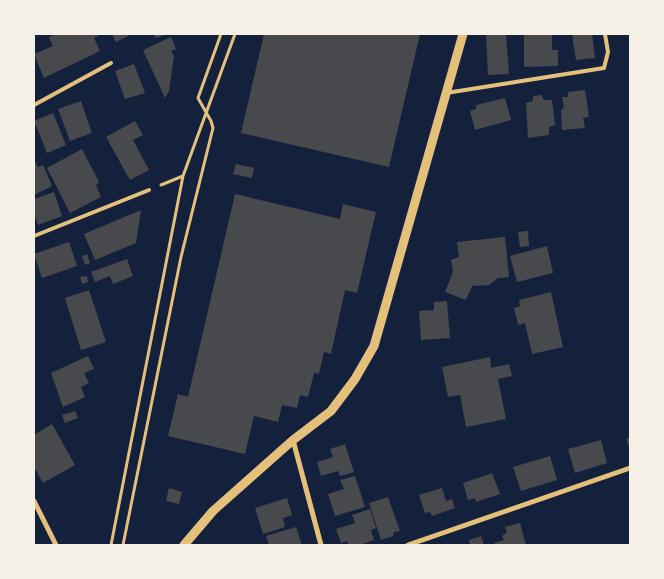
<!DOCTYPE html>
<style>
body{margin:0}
#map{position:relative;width:664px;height:579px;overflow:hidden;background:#14213d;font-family:Inter,sans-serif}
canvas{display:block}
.frame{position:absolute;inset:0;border:35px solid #f6f1e7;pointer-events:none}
</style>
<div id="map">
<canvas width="664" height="579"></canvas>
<div class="frame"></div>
</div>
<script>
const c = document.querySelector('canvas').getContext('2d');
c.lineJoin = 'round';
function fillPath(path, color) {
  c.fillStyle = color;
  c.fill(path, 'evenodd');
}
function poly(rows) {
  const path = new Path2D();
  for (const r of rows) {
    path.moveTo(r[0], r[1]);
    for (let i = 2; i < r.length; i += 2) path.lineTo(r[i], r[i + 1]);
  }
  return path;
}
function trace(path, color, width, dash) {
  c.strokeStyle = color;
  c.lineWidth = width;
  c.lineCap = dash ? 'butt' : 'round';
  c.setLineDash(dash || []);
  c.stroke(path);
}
fillPath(poly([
 [56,34,98,34,98,36,94,38,100,51,44,78,34,54,53,46,49,37],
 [112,34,132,34,116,42],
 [154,34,166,34,156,38],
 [264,34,420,34,389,167,241,133],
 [486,34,506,34,509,74,488,75],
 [572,34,592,34,595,58,576,60],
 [524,35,552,35,552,50,558,50,558,66,524,67],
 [171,37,176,49,171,51,174,56,169,91,165,98,143,50],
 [134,64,145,93,125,99,115,71],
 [585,90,589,117,583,118,585,128,562,130,561,110,564,108,562,97,568,97,568,92],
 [541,95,544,100,552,100,555,125,549,127,549,135,528,138,526,103,533,101,533,96],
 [505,98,511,120,475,130,470,111,476,109,476,105],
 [81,101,92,133,70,141,58,109],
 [53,113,66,145,47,153,34,121],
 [135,121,143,135,133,140,149,170,130,180,106,137],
 [82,149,99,182,96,185,101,197,70,213,47,168],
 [35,161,38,167,43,165,52,186,34,195],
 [236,164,254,168,252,178,233,174],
 [54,192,62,216,38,225,34,213,34,199],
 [235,194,340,219,343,204,376,212,357,293,345,290,331,354,324,352,319,374,314,373,308,397,300,395,297,408,282,405,278,422,254,416,245,454,168,436,178,394,188,397],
 [141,210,136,243,95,260,84,234],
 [528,231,529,246,520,247,518,232],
 [505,237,509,277,498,278,489,285,472,286,466,300,445,292,453,272,451,260,459,257,457,242],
 [69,242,77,266,42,278,34,254],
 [547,246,553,273,517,282,510,256],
 [87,254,90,263,85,265,82,256],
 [127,259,133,276,113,284,110,276,95,282,91,272],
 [87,276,88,282,82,284,80,277],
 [89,290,106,342,81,350,65,298],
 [551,292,563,347,532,354,525,323,518,325,514,308,520,306,519,300],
 [447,301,450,338,421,340,419,311,434,310,434,302],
 [88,356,94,369,84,373,89,383,81,387,85,397,63,407,51,373],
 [490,357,491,368,509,364,512,376,498,379,506,419,466,427,460,395,448,397,442,367],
 [75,411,78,418,65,423,62,415],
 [52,424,75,465,43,483,34,467,34,435],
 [630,437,630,450,626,439],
 [601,440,607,463,575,473,568,449],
 [345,444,354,472,340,476,338,471,321,476,317,462,333,457,330,449],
 [550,456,557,480,521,491,513,467],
 [492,473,500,494,476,502,475,498,468,500,463,483],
 [355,476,365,507,335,516,328,494,344,489,340,480],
 [169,488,182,492,179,504,166,501],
 [442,488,446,501,452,499,455,508,432,516,430,512,425,513,419,495],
 [388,497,400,531,394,532,393,536,381,540,369,503],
 [287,498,292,515,283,518,285,527,263,534,255,508],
 [370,509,376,528,371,530,374,540,360,545,348,545,347,541,341,543,336,529,355,523,352,515],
 [520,523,526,545,495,545,494,543,504,540,502,536,507,532,505,527],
 [296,527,302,545,269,545,266,536],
 [481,536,484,545,470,545,469,540]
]), '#48494c');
trace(poly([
 [161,185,183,176],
 [111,545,183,176,235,34],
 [123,545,181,257,213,128,211,121,198,98,221,34]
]), '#e5c07b', 3);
trace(poly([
 [446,93,604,68,608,52,605,34],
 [34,105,111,63],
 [34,236,149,190]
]), '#e5c07b', 4);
trace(poly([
 [293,440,321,545],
 [34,501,56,545],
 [408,545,630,468]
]), '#e5c07b', 5);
trace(poly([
 [184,545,213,511,293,440,331,411,355,379,374,346,463,34]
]), '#e5c07b', 9);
</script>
